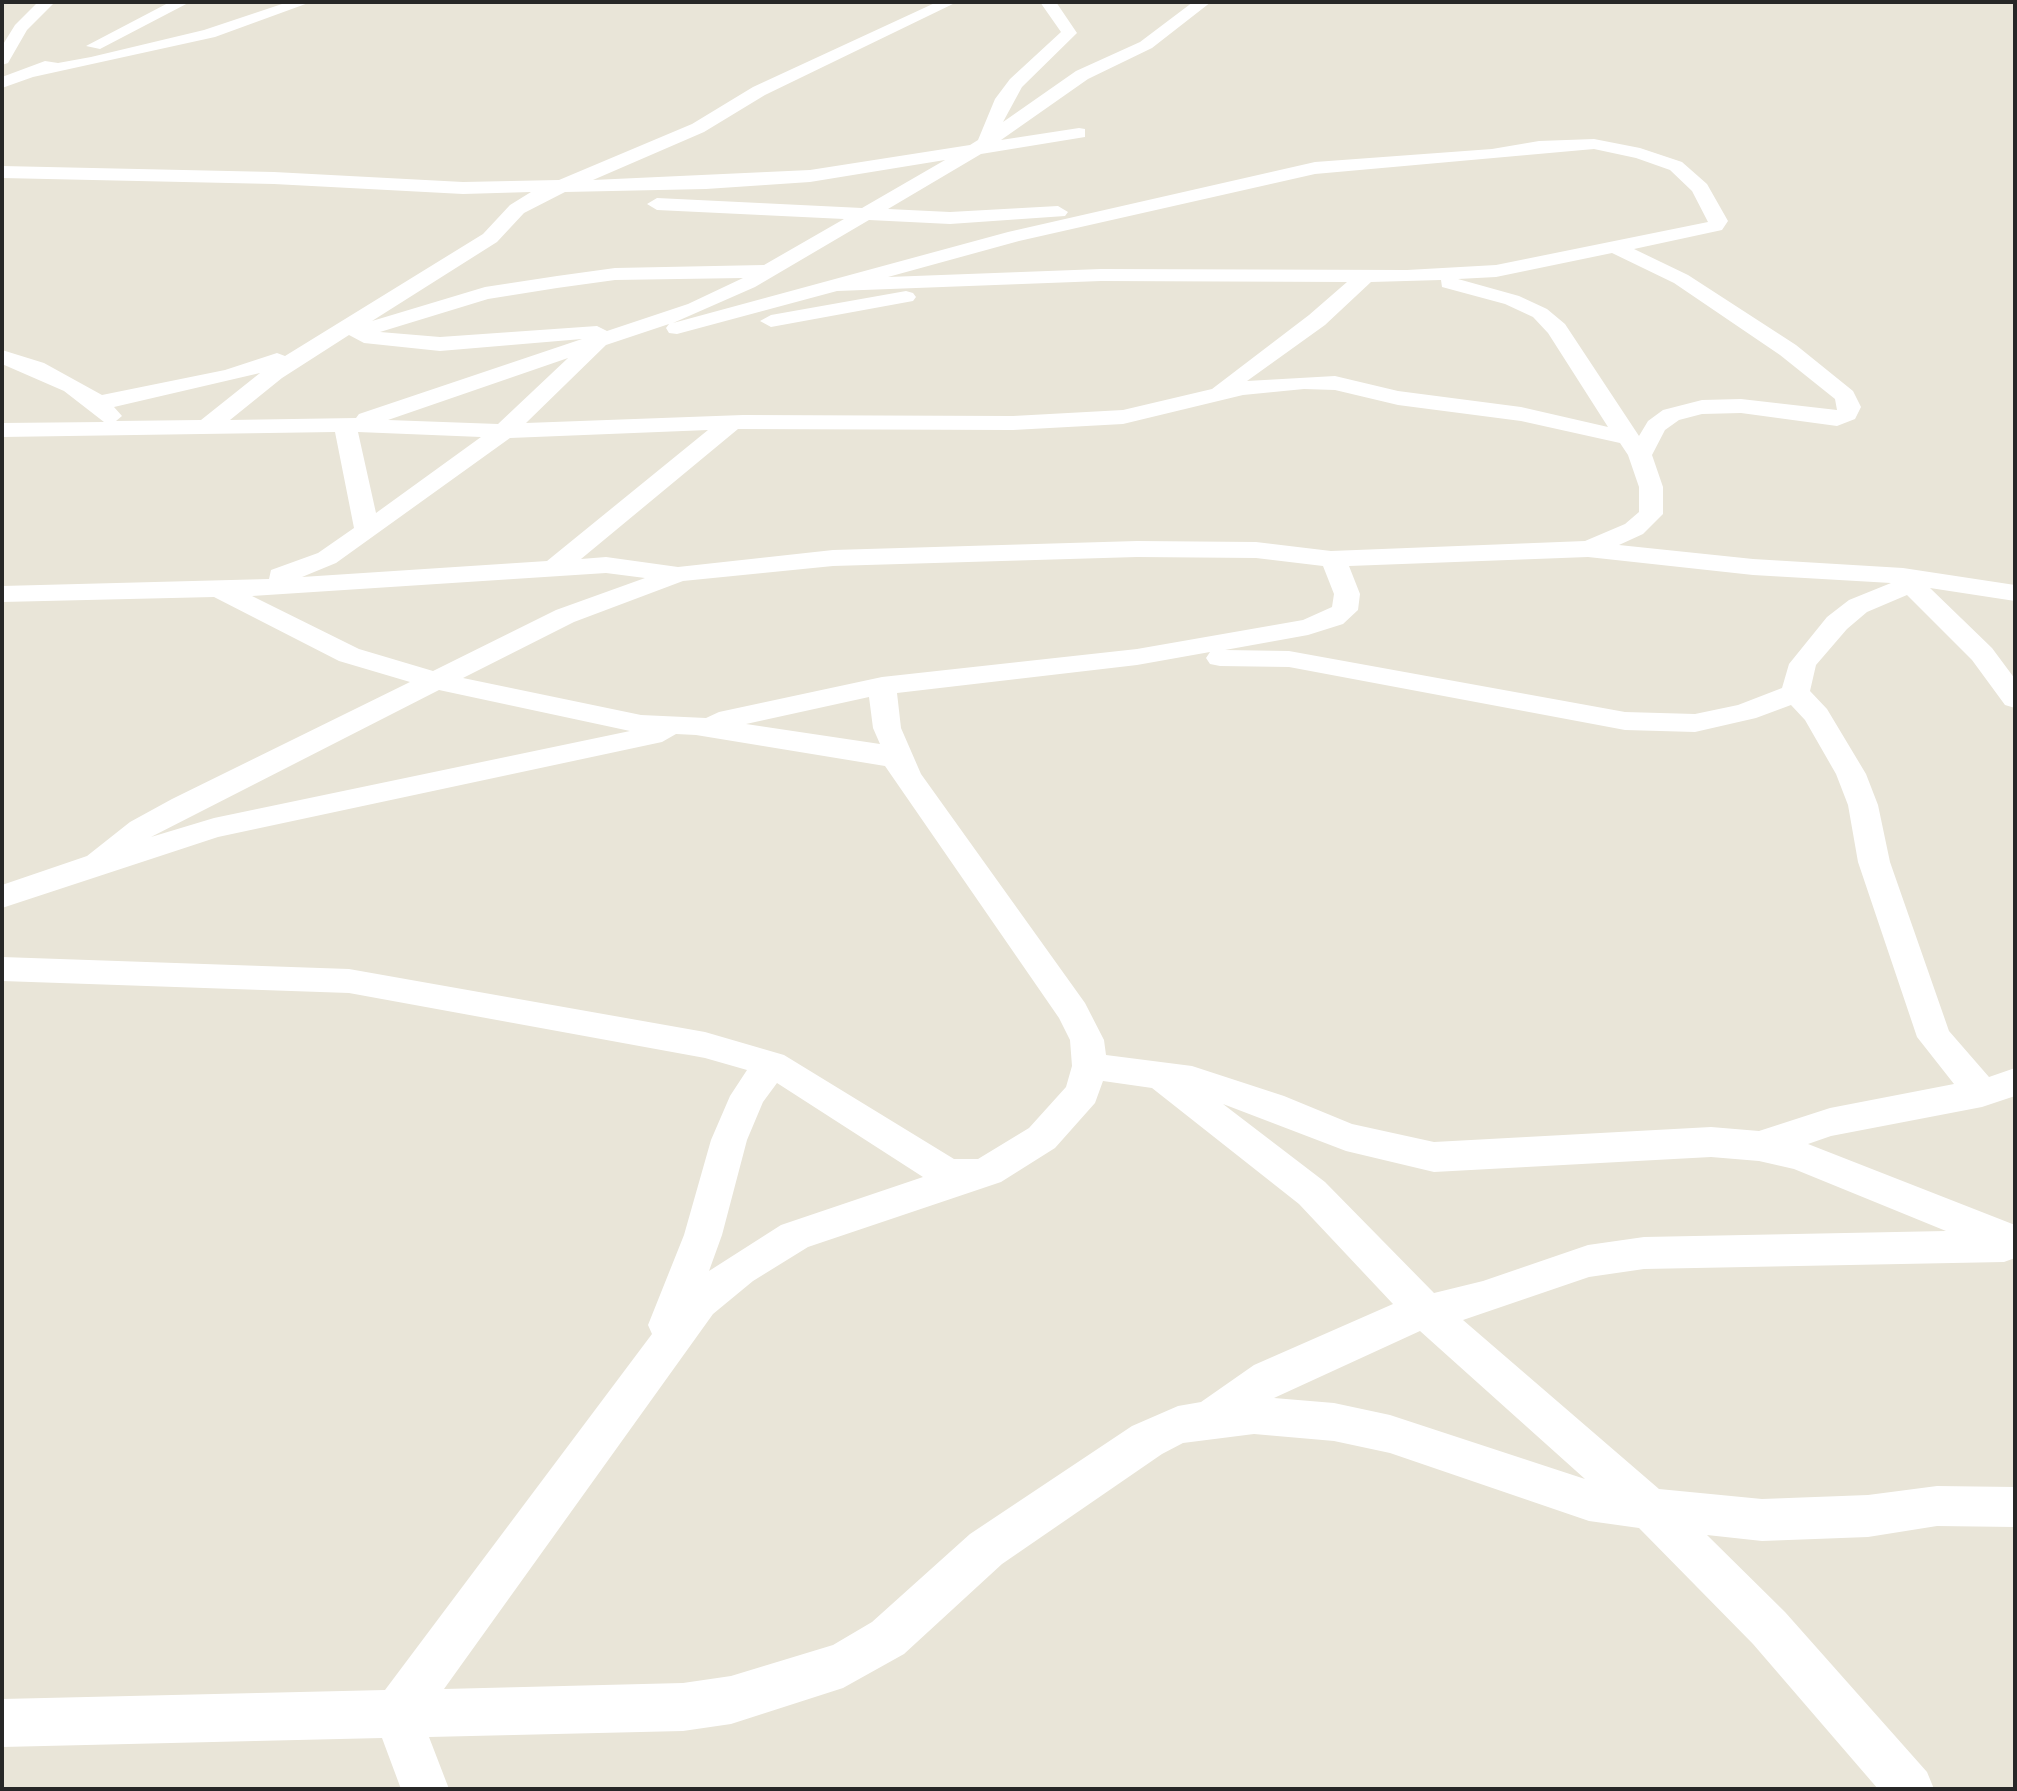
<!DOCTYPE html>
<style>
body{margin:0}
#map{position:relative;width:2017px;height:1791px;overflow:hidden;background:#e9e5d8;font-family:"Noto Sans",sans-serif}
canvas{display:block}
.frame{position:absolute;inset:0;border:4px solid #272727;pointer-events:none}
</style>
<div id="map">
<canvas width="2017" height="1791"></canvas>
<div class="frame"></div>
</div>
<script>
const c = document.querySelector('canvas').getContext('2d');
c.lineJoin = 'round';
function poly(rows) {
  const path = new Path2D();
  for (const r of rows) {
    path.moveTo(r[0], r[1]);
    for (let i = 2; i < r.length; i += 2) path.lineTo(r[i], r[i + 1]);
  }
  return path;
}
function fillPath(path, color) {
  c.fillStyle = color;
  c.fill(path, 'evenodd');
}
fillPath(poly([
 [38,2,55,2,27,30,8,63,2,65,2,46,15,25,38,2],
 [170,2,190,2,100,49,86,46,170,2],
 [288,2,311,2,215,37,33,77,2,88,2,77,45,61,58,63,91,57,204,30,288,2],
 [937,2,957,2,765,95,704,132,593,180,810,170,970,145,978,140,995,99,1010,79,1061,32,1040,2,1056,2,1077,33,1022,87,1003,122,1076,71,1140,42,1193,2,1211,2,1152,48,1088,79,1001,140,1079,128,1085,129,1085,137,981,154,888,209,950,212,1058,206,1068,212,1065,216,950,224,869,220,755,287,673,323,1008,232,1315,162,1492,149,1539,141,1594,139,1640,148,1682,162,1707,184,1728,221,1722,230,1634,249,1688,275,1796,345,1853,391,1861,407,1855,419,1837,426,1741,413,1702,414,1679,420,1665,430,1652,455,1663,487,1663,514,1643,534,1619,545,1753,559,1903,568,2015,585,2015,601,1930,588,1992,648,2015,679,2015,708,2005,705,1972,660,1907,595,1867,612,1847,629,1816,665,1810,691,1827,709,1866,774,1878,805,1890,862,1949,1031,1989,1077,2015,1068,2015,1096,1982,1107,1831,1136,1808,1144,2015,1225,2015,1258,2004,1262,1644,1269,1589,1277,1463,1320,1659,1489,1762,1499,1868,1495,1937,1486,2015,1487,2015,1527,1937,1526,1868,1537,1762,1541,1707,1535,1785,1612,1927,1772,1934,1789,1878,1789,1753,1644,1639,1528,1589,1521,1390,1453,1334,1441,1254,1434,1183,1443,1162,1454,1002,1564,904,1654,843,1688,731,1724,683,1731,429,1737,449,1789,401,1789,382,1738,2,1747,2,1699,385,1690,652,1334,648,1325,684,1235,711,1140,730,1096,747,1070,705,1058,349,993,2,981,2,957,349,969,705,1032,784,1055,954,1159,978,1159,1029,1128,1066,1087,1072,1066,1070,1040,1059,1018,885,766,696,735,676,734,662,742,218,837,2,908,2,885,87,856,130,822,172,799,410,682,339,661,214,597,2,602,2,586,269,579,271,570,318,553,354,528,335,432,2,437,2,423,104,422,64,391,2,364,2,350,44,363,102,395,225,370,277,353,285,356,483,234,510,205,531,192,463,194,274,184,2,178,2,166,274,172,463,182,559,180,692,124,753,87,937,2],
 [1594,149,1636,158,1670,170,1692,191,1708,222,1496,265,1407,270,1101,269,888,277,1019,241,1315,174,1594,149],
 [945,160,862,208,657,198,647,204,657,210,844,219,764,265,615,268,557,276,485,287,372,321,497,242,524,213,565,192,706,189,810,182,945,160],
 [1612,253,1674,283,1780,355,1835,399,1837,410,1741,399,1702,400,1663,410,1648,421,1639,436,1565,324,1547,309,1519,296,1458,279,1496,277,1612,253],
 [743,278,688,304,607,331,597,326,440,337,380,332,488,299,557,288,615,280,743,278],
 [1441,280,1442,287,1505,304,1533,317,1548,333,1608,427,1521,407,1398,391,1335,376,1247,381,1325,325,1371,282,1441,280],
 [1101,281,1347,282,1309,315,1212,389,1123,410,1013,416,743,415,526,423,606,345,669,324,666,328,669,333,677,334,837,291,1101,281],
 [349,335,364,343,440,351,582,339,359,414,356,418,230,420,282,378,349,335],
 [568,358,498,424,388,420,568,358],
 [260,373,201,420,116,421,122,416,114,407,260,373],
 [1304,389,1335,390,1398,405,1521,421,1620,443,1628,455,1639,487,1639,512,1625,524,1585,541,1331,551,1256,542,1137,541,833,550,678,567,606,557,581,559,738,429,1013,430,1123,424,1243,395,1304,389],
 [708,430,547,561,302,577,336,563,510,438,708,430],
 [358,432,481,437,376,513,358,432],
 [1137,557,1256,558,1323,566,1334,594,1332,607,1303,620,1137,649,882,677,719,712,706,718,641,715,463,678,574,622,683,581,833,566,1137,557],
 [1588,557,1753,575,1891,583,1849,600,1827,617,1789,664,1782,688,1738,705,1695,714,1625,712,1289,651,1225,650,1308,635,1343,624,1358,610,1360,594,1349,566,1588,557],
 [606,573,645,578,556,610,433,671,359,649,252,596,606,573],
 [1210,652,1206,658,1210,664,1220,666,1289,667,1625,730,1695,732,1756,718,1791,705,1805,720,1836,774,1848,805,1858,862,1917,1037,1954,1084,1830,1108,1759,1131,1711,1127,1434,1142,1352,1124,1284,1096,1192,1066,1106,1055,1104,1040,1085,1003,921,774,901,728,897,693,1137,665,1210,652],
 [439,690,630,731,214,818,151,837,439,690],
 [869,697,873,728,880,744,746,724,869,697],
 [1103,1081,1152,1088,1299,1204,1393,1304,1254,1365,1201,1402,1178,1406,1132,1426,970,1534,872,1622,833,1645,731,1676,683,1683,444,1689,713,1314,753,1281,808,1247,1001,1182,1055,1148,1095,1103,1103,1081],
 [777,1083,923,1177,781,1225,709,1271,722,1235,747,1140,763,1102,777,1083],
 [1223,1104,1346,1151,1434,1172,1711,1157,1759,1161,1794,1169,1946,1231,1644,1237,1588,1245,1483,1281,1434,1293,1325,1182,1223,1104],
 [1420,1331,1585,1479,1390,1415,1334,1403,1274,1398,1420,1331],
 [906,291,913,293,916,297,913,301,771,327,760,321,771,315,906,291]
]), '#fff');
</script>
